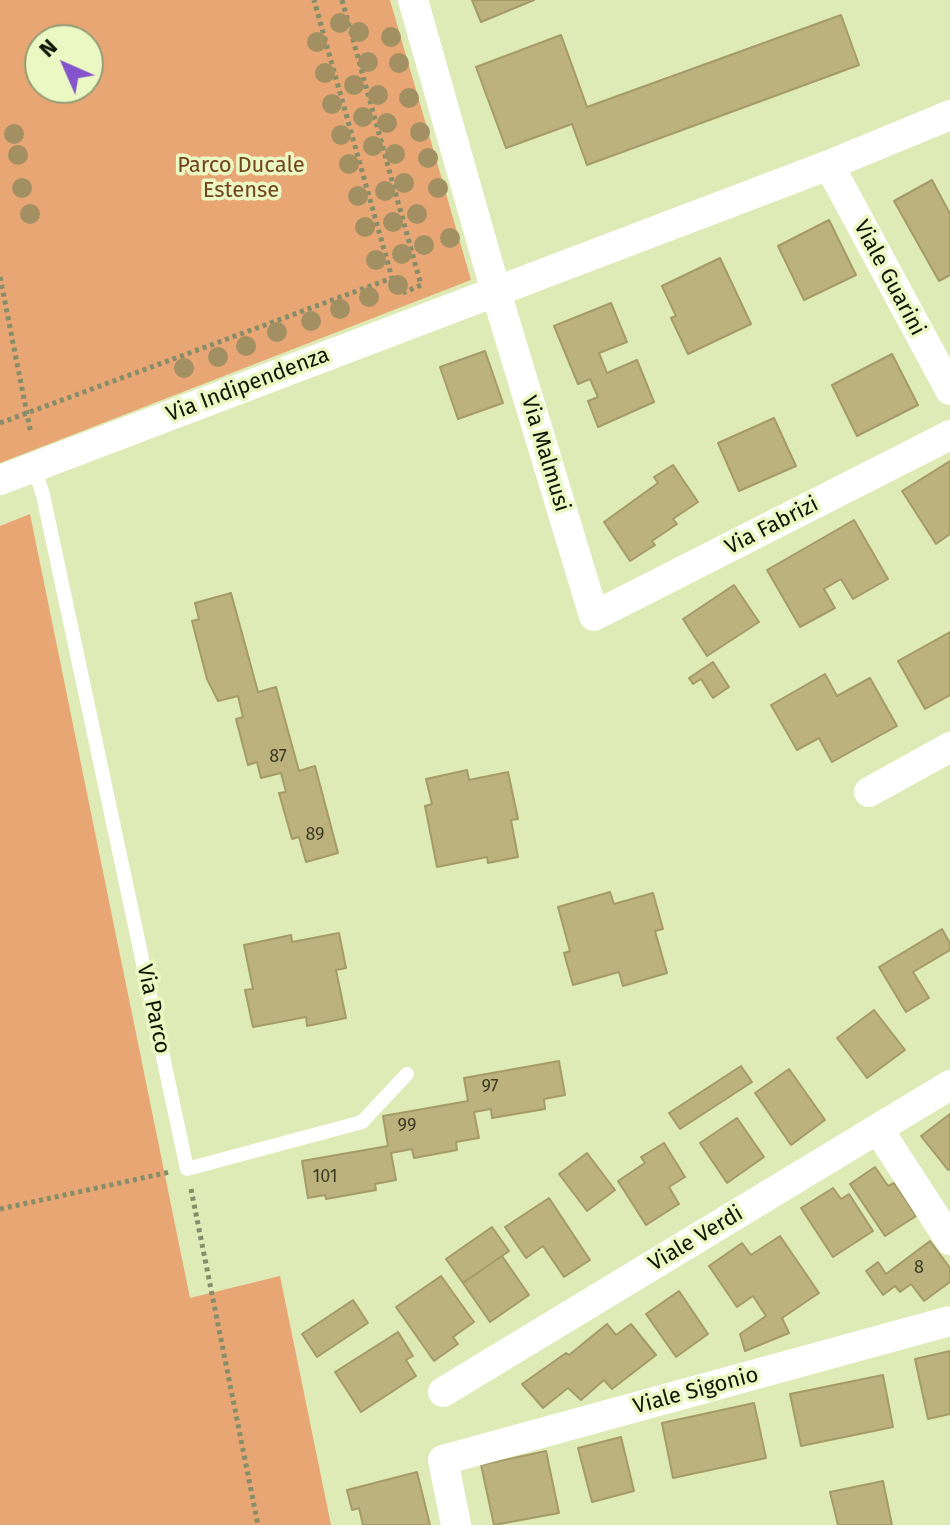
<!DOCTYPE html>
<style>
body{margin:0}
#map{position:relative;width:950px;height:1525px;overflow:hidden;background:#dfebb6;font-family:"Fira Sans",sans-serif}
canvas{display:block}
.north{position:absolute;left:24px;top:24px;width:80px;height:80px;box-sizing:border-box;background:#ecf8c3;border:2px solid #949d76;border-radius:50%;rotate:315deg;font-size:22px;font-weight:700;line-height:32px;text-align:center;color:#101403}
.north::after{content:'';display:block;margin:auto;width:28px;height:36px;background:#8454cd;clip-path:polygon(50% 0,100% 100%,50% 72%,0 100%)}
</style>
<div id="map">
<canvas width="950" height="1525"></canvas>
<div class="north">N</div>
</div>
<script>
const c = document.querySelector('canvas').getContext('2d');
c.lineJoin = 'round';
function fillPath(path, color) {
  c.fillStyle = color;
  c.fill(path, 'evenodd');
}
function poly(rows) {
  const path = new Path2D();
  for (const r of rows) {
    path.moveTo(r[0], r[1]);
    for (let i = 2; i < r.length; i += 2) path.lineTo(r[i], r[i + 1]);
  }
  return path;
}
function trace(path, color, width, dash) {
  c.strokeStyle = color;
  c.lineWidth = width;
  c.lineCap = dash ? 'butt' : 'round';
  c.setLineDash(dash || []);
  c.stroke(path);
}
function write(font, color, halo, rows, align = 'center') {
  c.font = font + ' "Fira Sans",sans-serif';
  c.lineWidth = 7;
  c.setLineDash([]);
  c.textBaseline = 'middle';
  c.strokeStyle = halo;
  c.fillStyle = color;
  for (const [text, x, y, turn = 0] of rows) {
    c.save();
    c.translate(x, y);
    c.rotate((+turn || 0) * Math.PI / 180);
    c.textAlign = isNaN(turn) ? turn : align;
    if (halo) c.strokeText(text, 0, 0);
    c.fillText(text, 0, 0);
    c.restore();
  }
}
fillPath(poly([
 [0,0,390,0,471,280,0,463],
 [88,40,88,88,40,88,40,40],
 [30,514,190,1298,280,1276,331,1525,0,1525,0,526]
]), '#e7a673');
const building = poly([
 [472,0,534,0,481,22,472,0],
 [841,15,859,65,587,165,572,124,506,148,476,67,561,35,587,107,841,15],
 [932,180,950,214,950,275,939,281,894,201,932,180],
 [829,220,856,275,804,300,778,246,829,220],
 [720,258,751,324,688,354,671,318,676,316,662,286,720,258],
 [611,303,627,342,599,353,607,373,637,360,654,402,598,427,588,401,598,397,590,379,578,384,554,326,611,303],
 [485,351,503,403,458,419,440,367,485,351],
 [892,354,918,405,857,436,832,385,892,354],
 [774,418,796,466,739,491,718,443,774,418],
 [950,461,950,534,936,544,902,491,950,461],
 [673,465,698,502,673,519,677,524,652,541,655,545,630,561,604,522,658,483,654,477,673,465],
 [854,520,888,579,853,599,841,579,824,589,835,608,800,627,767,570,854,520],
 [734,585,759,622,707,656,683,619,734,585],
 [231,593,258,692,276,687,299,771,315,766,338,853,306,862,299,837,292,839,279,793,286,792,281,773,261,778,257,762,248,765,236,719,243,717,238,696,218,701,207,679,192,621,199,619,195,603,231,593],
 [950,632,950,695,925,709,898,661,950,632],
 [713,662,729,687,713,698,701,679,693,684,689,678,713,662],
 [825,674,837,696,870,678,897,726,832,762,819,738,797,750,771,705,825,674],
 [467,770,469,780,508,772,518,819,511,820,518,857,488,863,487,857,437,867,425,806,432,804,426,779,467,770],
 [610,892,614,904,653,893,663,929,655,931,667,973,623,986,619,972,573,985,564,953,570,951,558,907,610,892],
 [942,929,950,943,950,950,913,972,929,998,906,1012,879,967,942,929],
 [339,933,346,968,336,970,346,1018,307,1026,306,1017,253,1027,245,990,253,989,244,945,291,935,292,942,339,933],
 [874,1010,905,1050,867,1078,837,1038,874,1010],
 [559,1061,565,1095,544,1099,545,1109,492,1118,491,1109,474,1112,479,1138,456,1142,457,1150,414,1158,412,1149,391,1153,396,1180,375,1184,376,1190,326,1199,325,1195,308,1198,302,1161,388,1146,383,1116,468,1101,464,1078,559,1061],
 [741,1066,752,1082,680,1129,669,1113,741,1066],
 [789,1069,825,1120,791,1145,755,1093,789,1069],
 [950,1114,950,1169,948,1170,921,1136,950,1114],
 [737,1118,764,1157,727,1183,700,1143,737,1118],
 [664,1143,685,1177,669,1187,679,1204,646,1225,618,1181,645,1163,641,1157,664,1143],
 [587,1153,615,1190,587,1211,559,1174,587,1153],
 [875,1167,888,1186,894,1183,916,1216,885,1236,850,1184,875,1167],
 [833,1188,841,1199,849,1194,873,1231,833,1257,801,1208,833,1188],
 [549,1198,590,1260,564,1277,543,1246,526,1258,505,1227,549,1198],
 [492,1227,509,1251,463,1283,446,1259,492,1227],
 [780,1236,819,1293,782,1318,789,1333,745,1351,740,1334,766,1316,753,1296,737,1307,709,1266,742,1243,751,1255,780,1236],
 [930,1241,950,1268,950,1282,924,1301,911,1284,900,1292,895,1286,883,1295,866,1271,878,1262,886,1274,930,1241],
 [502,1256,529,1295,490,1322,463,1283,502,1256],
 [441,1276,474,1322,453,1337,458,1344,434,1361,396,1307,441,1276],
 [679,1291,708,1334,676,1357,646,1314,679,1291],
 [353,1300,368,1323,317,1357,302,1334,353,1300],
 [607,1324,616,1335,631,1324,656,1355,612,1389,604,1380,581,1400,568,1388,543,1408,522,1384,566,1353,569,1355,607,1324],
 [398,1332,413,1356,406,1360,416,1376,361,1412,335,1372,398,1332],
 [950,1351,950,1414,928,1419,915,1359,950,1351],
 [883,1375,893,1427,801,1446,790,1394,883,1375],
 [754,1403,766,1458,673,1478,662,1423,754,1403],
 [621,1437,634,1491,592,1502,578,1448,621,1437],
 [546,1451,559,1513,494,1525,481,1465,546,1451],
 [417,1472,430,1525,363,1525,359,1508,352,1510,347,1490,417,1472],
 [883,1481,892,1525,838,1525,830,1492,883,1481]
]);
fillPath(building, '#bcb27e');
trace(building, '#a59b68', 2);
trace(poly([
 [342,0,421,285,403,293],
 [0,277,31,434],
 [0,423,392,278,314,0],
 [191,1189,258,1525],
 [0,1209,170,1172]
]), '#858e68', 5, [4, 4]);
trace(poly([
 [34,467,43,495,187,1169,362,1122,407,1074]
]), '#fff', 14);
trace(poly([
 [413,0,496,292,594,616,950,435],
 [829,165,950,390],
 [0,480,829,165,950,115],
 [869,792,950,747],
 [878,1129,950,1240],
 [443,1392,950,1085],
 [456,1525,443,1460,950,1321]
]), '#fff', 30);
c.fillStyle = '#a39062';
for (const [x, y] of [
 [340,23],
 [359,32],
 [391,37],
 [317,42],
 [368,62],
 [399,63],
 [325,73],
 [354,85],
 [378,95],
 [409,98],
 [332,104],
 [363,117],
 [387,123],
 [420,132],
 [14,134],
 [341,135],
 [373,146],
 [395,154],
 [18,155],
 [428,158],
 [349,164],
 [404,183],
 [22,188],
 [438,188],
 [385,191],
 [358,196],
 [30,214],
 [417,214],
 [393,222],
 [365,227],
 [450,238],
 [424,245],
 [402,254],
 [376,260],
 [398,285],
 [369,297],
 [340,309],
 [311,321],
 [277,332],
 [246,346],
 [218,357],
 [184,368]
]) {
  c.beginPath();
  c.arc(x, y, 10, 0, 2 * Math.PI);
  c.fill();
}
write('18px', '#3b3c22', null, [
 ["87",278,757],
 ["89",315,835],
 ["97",490,1087],
 ["99",407,1126],
 ["101",325,1177],
 ["8",919,1268]
]);
write('22px', '#72451d', '#ecf8c3', [
 ["Parco Ducale",241,166],
 ["Estense",241,191]
]);
write('22px', '#101403', '#ecf8c3', [
 ["Viale Guarini",889,278,62],
 ["Via Indipendenza",248,385,-21],
 ["Via Malmusi",545,454,73],
 ["Via Fabrizi",772,526,-27],
 ["Via Parco",153,1009,78],
 ["Viale Verdi",696,1239,-31],
 ["Viale Sigonio",696,1391,-15]
]);
</script>
